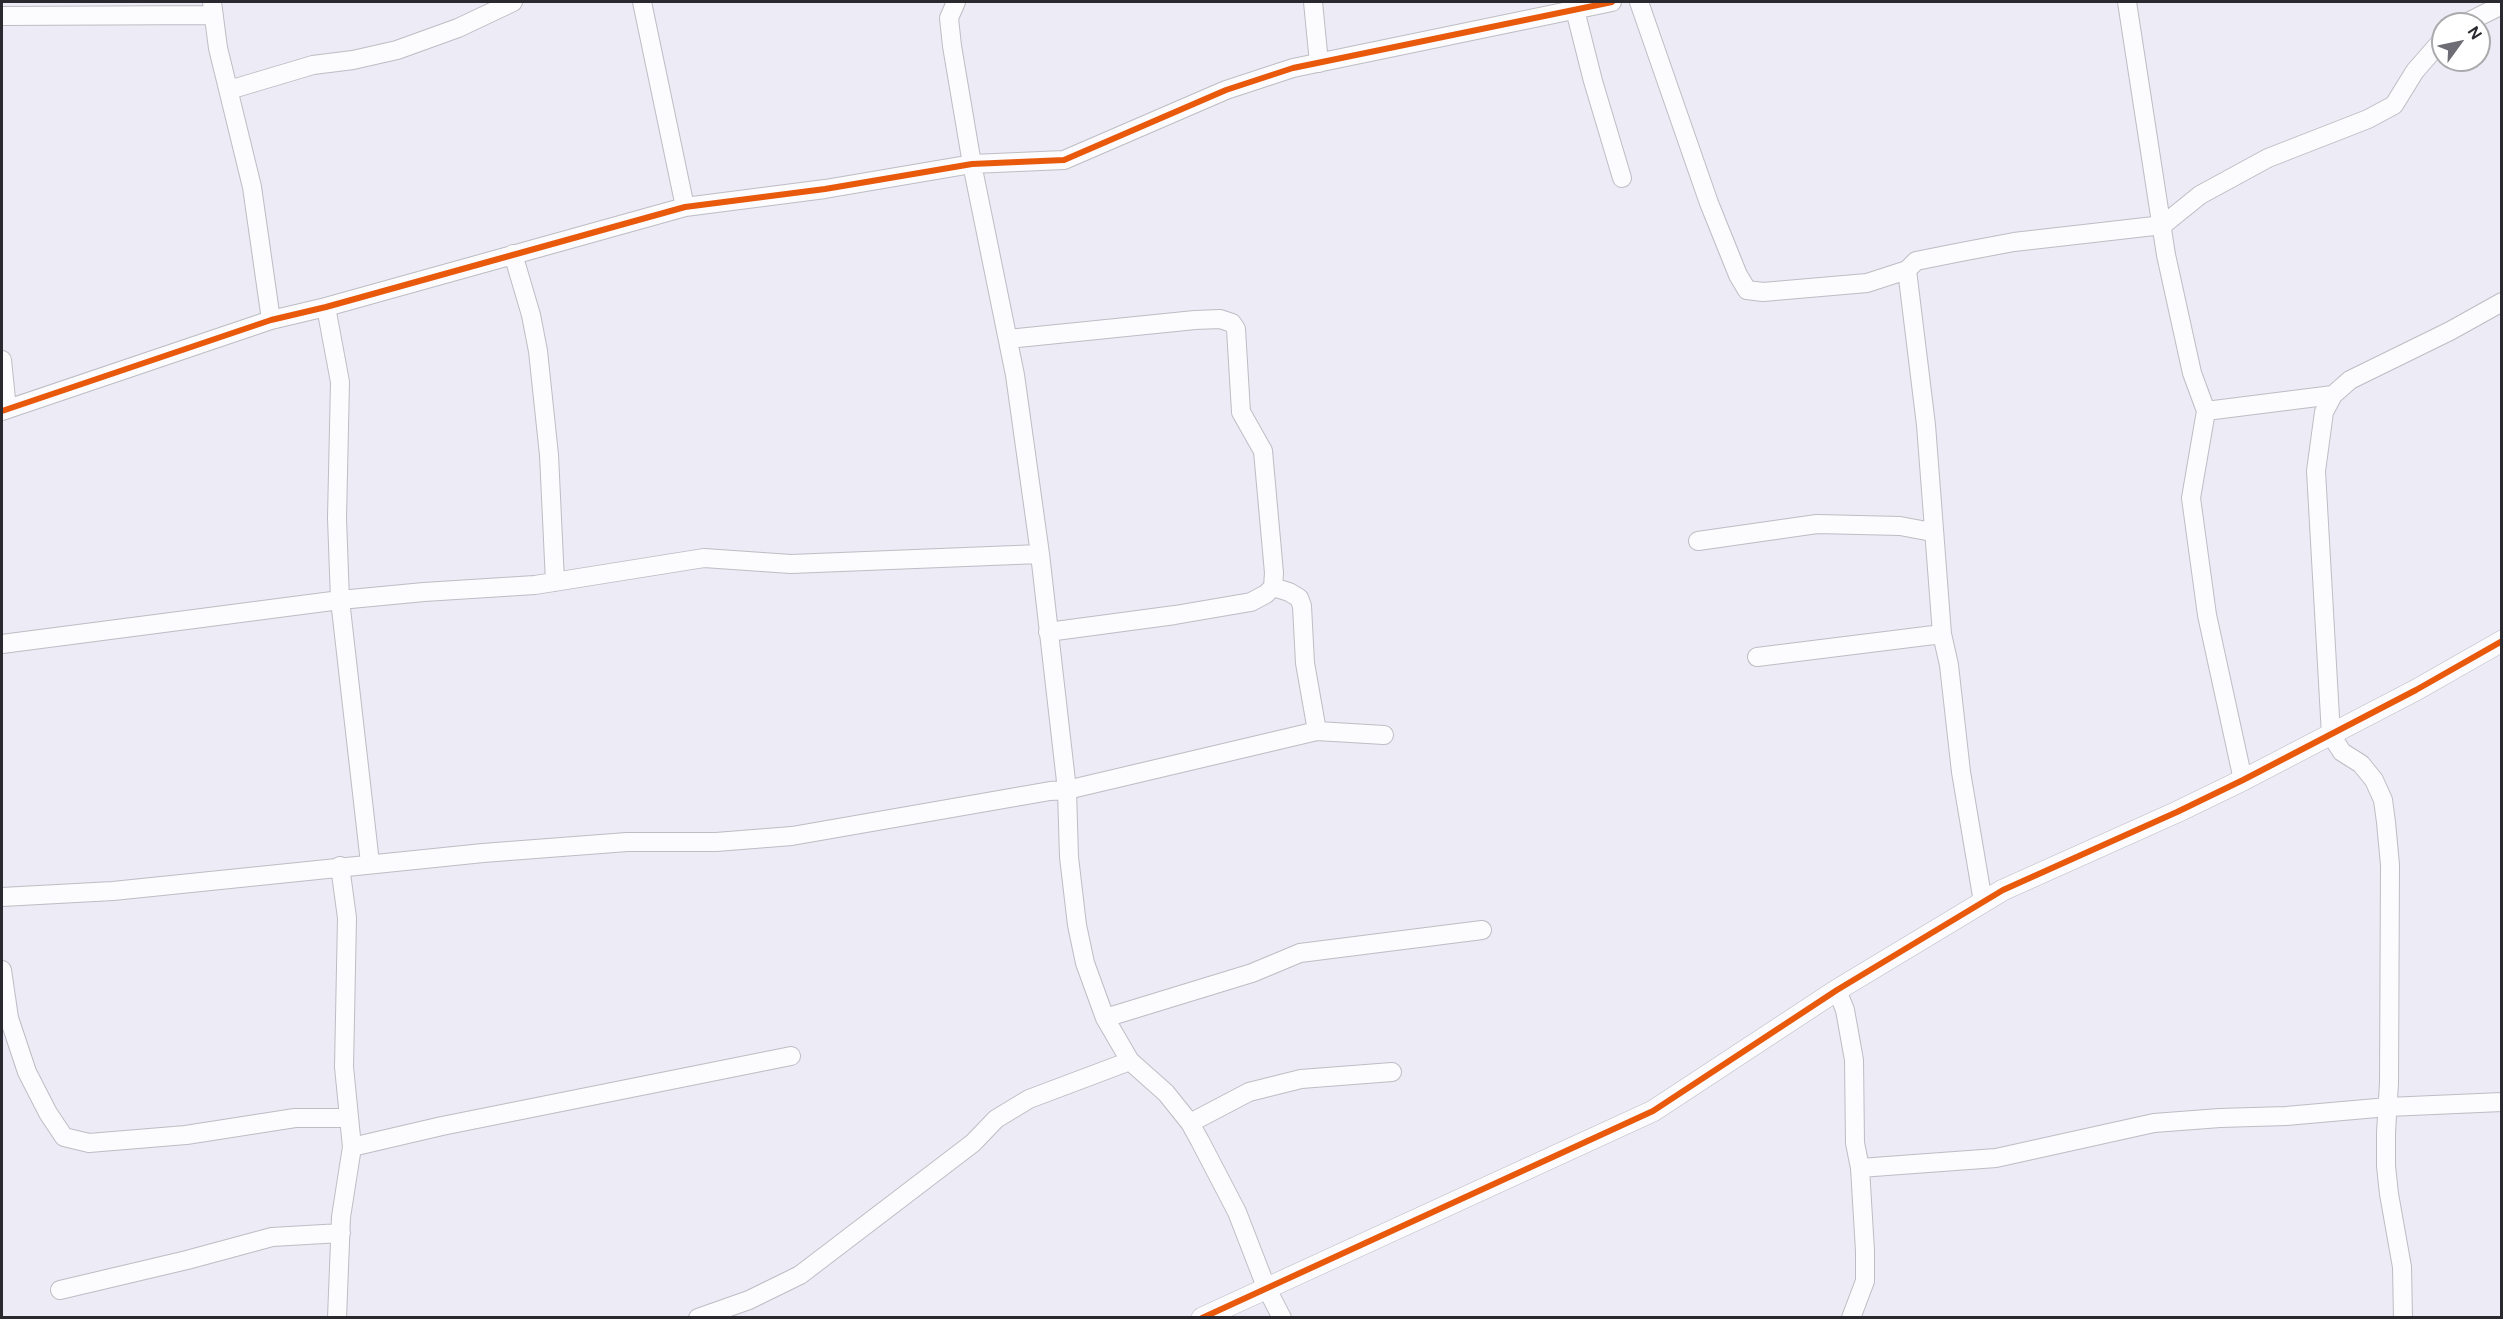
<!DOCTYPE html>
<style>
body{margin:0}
#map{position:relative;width:2503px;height:1319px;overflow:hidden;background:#ecebf6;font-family:"DM Sans",sans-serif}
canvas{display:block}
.frame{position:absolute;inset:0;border:3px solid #2a2930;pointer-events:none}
.north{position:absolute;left:2431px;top:12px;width:60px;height:60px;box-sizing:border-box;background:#fff;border:2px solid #aaa9ac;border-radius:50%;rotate:57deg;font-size:16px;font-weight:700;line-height:24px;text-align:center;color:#2a2930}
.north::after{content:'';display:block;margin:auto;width:21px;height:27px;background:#6e6d75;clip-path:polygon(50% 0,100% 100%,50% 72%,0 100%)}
</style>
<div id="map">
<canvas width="2503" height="1319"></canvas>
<div class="frame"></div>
<div class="north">N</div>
</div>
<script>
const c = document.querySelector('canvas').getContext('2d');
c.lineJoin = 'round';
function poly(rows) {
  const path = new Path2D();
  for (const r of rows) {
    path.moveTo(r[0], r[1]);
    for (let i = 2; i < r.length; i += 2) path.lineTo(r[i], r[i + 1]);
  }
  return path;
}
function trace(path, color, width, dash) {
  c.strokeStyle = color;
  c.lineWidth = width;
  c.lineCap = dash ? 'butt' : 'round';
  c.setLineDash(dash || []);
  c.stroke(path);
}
const minor = poly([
 [212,2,218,48,252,187,271,320],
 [642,2,685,207],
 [956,2,949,18,952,46,972,164,1015,375,1040,554,1067,790,1069,857,1077,925,1085,963,1105,1018,1130,1061,1166,1093,1190,1123,1200,1141,1237,1212,1266,1287,1282,1318],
 [1313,2,1319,63],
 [1573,2,1593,81,1622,178],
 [1639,2,1709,203,1738,275,1747,290,1763,292,1867,283,1907,270,1916,261,1961,252,2014,242,2163,225,2200,195,2268,158,2368,119,2394,105,2415,71,2443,39],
 [2127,2,2166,255,2192,373,2206,411,2191,498,2207,615,2243,780],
 [2,16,214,15],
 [2464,24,2502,5],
 [229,90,313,65,353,60,397,50,458,28,513,2],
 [513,254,531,315,538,351,549,455,555,582],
 [1907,270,1926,425,1942,634,1949,665,1961,772,1983,902],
 [326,307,340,382,337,518,340,600,370,863],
 [1008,339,1195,320,1220,319,1232,323,1236,329,1241,412,1263,451,1274,573,1273,587,1266,594,1251,602,1175,615,1048,632],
 [2,360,7,409],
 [2,411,271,320,326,307,685,207,825,189,972,164,1064,160,1226,90,1293,68,1612,2],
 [2206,411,2333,395],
 [1698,541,1817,524,1900,526,1932,532],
 [1273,587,1289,592,1299,598,1302,606,1305,663,1317,731],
 [2,644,340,600,424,592,535,585,704,558,791,564,1040,554],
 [1757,657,1942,634],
 [2,897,113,891,483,853,627,842,716,842,792,836,1050,791,1067,790,1317,731,1384,735],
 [2,970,9,1018,27,1072,48,1113,64,1137,89,1143,186,1135,295,1118,347,1118],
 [1837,990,1845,1010,1854,1060,1855,1143,1860,1168,1865,1251,1865,1281,1851,1318],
 [1105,1018,1252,973,1300,953,1482,930],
 [1190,1123,1249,1092,1301,1079,1392,1072],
 [352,1147,442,1126,791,1056],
 [1860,1168,1996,1158,2154,1123,2220,1118,2286,1116,2388,1107,2502,1102],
 [60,1290,187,1260,272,1237,341,1233],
 [337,1318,341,1217,352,1147,344,1067,347,918,340,866],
 [698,1318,749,1300,800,1275,973,1143,996,1119,1029,1099,1130,1061],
 [2403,1318,2402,1267,2389,1194,2386,1166,2386,1133,2389,1083,2390,865,2386,822,2383,800,2374,780,2361,764,2342,752,2331,735,2316,471,2324,412,2333,395,2350,380,2450,331,2502,302]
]);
const tertiary = poly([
 [1202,1318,1653,1111,1837,990,2003,890,2177,812,2243,780,2416,690,2502,641]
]);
trace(minor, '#bdbdc4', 20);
trace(tertiary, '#bdbdc4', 22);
trace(minor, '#fcfcfe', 18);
trace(tertiary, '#fcfcfe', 21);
trace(poly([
 [2,411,271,320,326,307,685,207,825,189,972,164,1064,160,1226,90,1293,68,1612,2],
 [1202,1318,1653,1111,1837,990,2003,890,2177,812,2243,780,2416,690,2502,641]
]), '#e8590c', 6);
</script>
